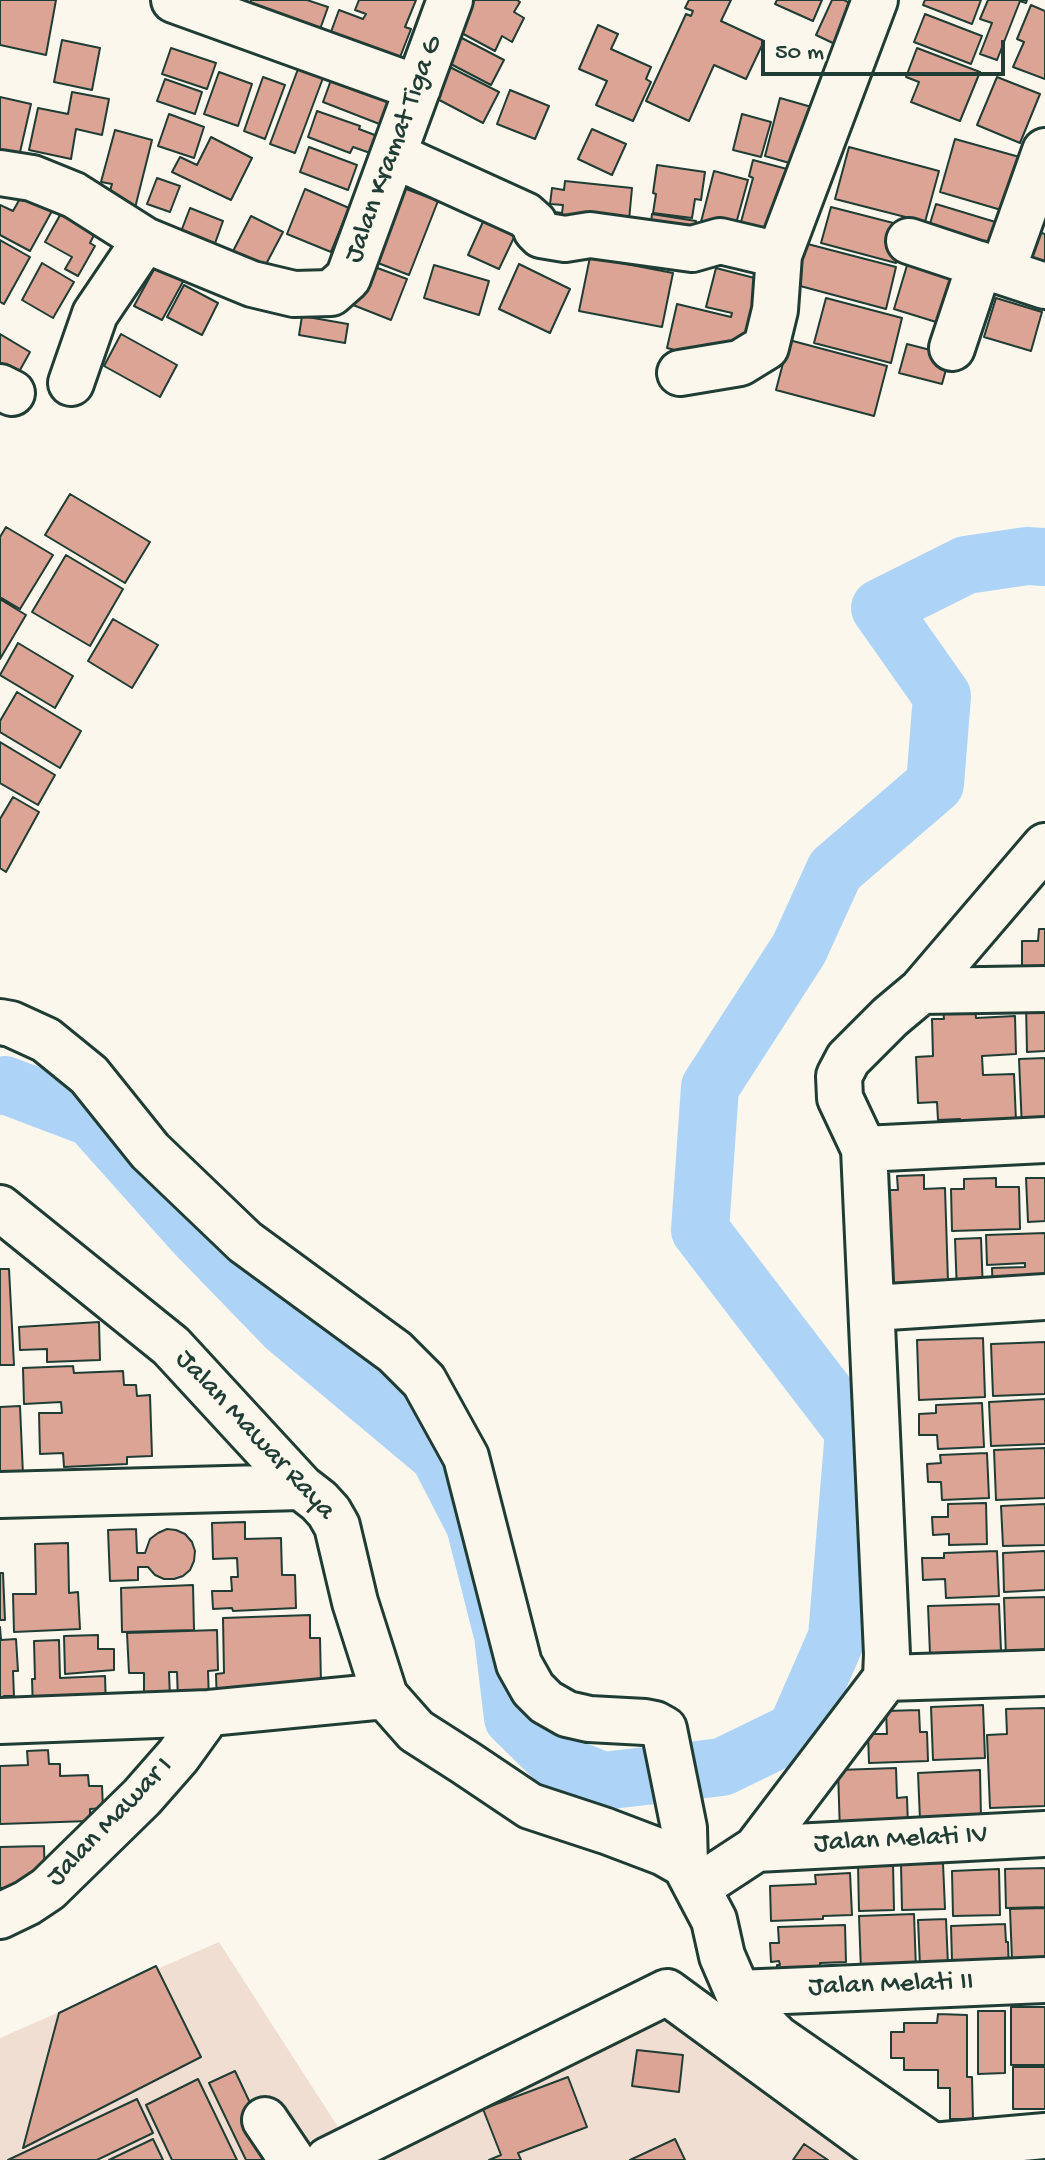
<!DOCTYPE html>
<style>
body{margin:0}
#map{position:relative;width:1045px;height:2160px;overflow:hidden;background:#fbf7ec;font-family:"Gochi Hand",sans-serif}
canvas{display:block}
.scale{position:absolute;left:761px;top:40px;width:244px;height:36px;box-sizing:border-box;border:4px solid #1f3d34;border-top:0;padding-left:10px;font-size:24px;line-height:28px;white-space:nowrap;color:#1f3d34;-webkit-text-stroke:6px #fbf7ec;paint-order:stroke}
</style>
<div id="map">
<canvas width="1045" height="2160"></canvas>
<div class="scale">50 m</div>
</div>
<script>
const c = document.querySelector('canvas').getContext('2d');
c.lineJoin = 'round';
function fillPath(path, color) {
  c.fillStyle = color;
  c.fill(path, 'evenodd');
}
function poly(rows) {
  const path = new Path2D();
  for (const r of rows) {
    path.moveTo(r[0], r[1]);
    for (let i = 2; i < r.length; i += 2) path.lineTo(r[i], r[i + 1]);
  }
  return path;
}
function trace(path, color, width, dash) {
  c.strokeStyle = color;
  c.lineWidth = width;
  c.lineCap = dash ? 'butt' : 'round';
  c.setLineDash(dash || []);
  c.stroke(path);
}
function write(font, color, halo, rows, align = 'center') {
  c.font = font + ' "Gochi Hand",sans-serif';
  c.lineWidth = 7;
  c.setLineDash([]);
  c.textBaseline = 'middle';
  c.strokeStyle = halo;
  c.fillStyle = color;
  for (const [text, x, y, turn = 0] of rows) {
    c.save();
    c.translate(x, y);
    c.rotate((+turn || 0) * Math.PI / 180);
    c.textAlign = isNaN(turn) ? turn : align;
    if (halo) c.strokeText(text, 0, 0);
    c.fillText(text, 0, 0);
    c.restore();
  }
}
fillPath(poly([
 [219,1942,347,2141,702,1995,933,2160,0,2160,0,2038]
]), '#f1ded2');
trace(poly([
 [0,1086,5,1085,92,1118,192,1230,286,1327,439,1455,475,1525,503,1635,513,1718,560,1764,603,1781,722,1767,796,1731,837,1637,854,1431,700,1230,710,1087,799,949,835,870,935,784,942,696,880,608,966,565,1027,556,1045,557]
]), '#add4f7', 58);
const building = poly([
 [0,0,56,0,46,55,0,45,0,0],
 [251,0,307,0,328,7,314,46,245,18,251,0],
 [359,0,416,0,405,27,411,29,395,70,328,40,339,10,363,19,366,14,355,10,359,0],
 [471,0,517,0,520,2,514,12,524,18,512,42,502,36,495,51,456,30,471,0],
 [689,0,731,0,721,21,764,41,746,79,714,65,689,121,646,101,686,14,691,16,693,11,685,8,689,0],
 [777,0,822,0,813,21,775,4,777,0],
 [832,0,844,0,854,5,837,45,816,35,832,0],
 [925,0,981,0,972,24,923,5,925,0],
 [988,0,1027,0,1026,3,1020,1,997,60,980,54,992,23,980,19,988,0],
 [1031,5,1045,11,1045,79,1013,67,1024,42,1017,39,1031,5],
 [925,14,982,36,971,64,914,42,925,14],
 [598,25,618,34,611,49,651,67,646,79,651,82,633,121,596,105,607,81,579,69,598,25],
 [458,36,504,60,491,85,445,61,458,36],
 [62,40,100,48,92,90,54,82,62,40],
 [171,48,216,63,207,89,162,74,171,48],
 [917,48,980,72,960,121,911,102,919,82,906,77,917,48],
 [442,63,499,92,483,123,426,93,442,63],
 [298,69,323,78,295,153,270,144,298,69],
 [219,72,252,84,238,126,204,114,219,72],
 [263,77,285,85,265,139,244,131,263,77],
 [997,77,1040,94,1020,143,977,125,997,77],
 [165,79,202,92,195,114,157,101,165,79],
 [331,80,390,102,382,125,323,102,331,80],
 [510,90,549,106,535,139,497,124,510,90],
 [72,92,109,99,102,135,76,129,71,159,29,150,38,108,68,114,72,92],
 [0,97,31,104,18,161,0,157,0,97],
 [780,98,822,110,807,168,765,156,780,98],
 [317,111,360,126,359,129,380,137,373,154,353,147,350,153,308,137,317,111],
 [169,114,204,127,194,158,158,146,169,114],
 [742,114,771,122,761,157,733,150,742,114],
 [592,129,626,144,612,175,578,159,592,129],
 [115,130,152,140,135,208,107,201,112,184,101,182,115,130],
 [211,137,252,158,231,200,172,172,180,157,197,165,211,137],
 [955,139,1023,158,1008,212,940,192,955,139],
 [309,147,357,165,348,190,300,172,309,147],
 [849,147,939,171,925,222,835,199,849,147],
 [753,160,787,169,783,184,781,233,741,222,753,178,749,176,753,160],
 [657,165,705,172,701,200,695,199,692,218,653,213,656,194,653,193,657,165],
 [714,171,748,180,734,231,701,222,714,171],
 [157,178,180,186,170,212,147,204,157,178],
 [565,181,632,188,628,231,546,228,548,211,562,213,563,205,550,204,552,188,564,190,565,181],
 [393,184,438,201,409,275,365,258,393,184],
 [305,189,349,208,331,252,287,234,305,189],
 [22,195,52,211,30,251,0,235,0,205,13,211,22,195],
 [936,204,1002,224,994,250,928,230,936,204],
 [831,207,905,226,896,263,821,243,831,207],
 [64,208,98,227,90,243,95,246,78,276,65,269,72,257,45,242,64,208],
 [190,208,223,221,208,263,174,250,190,208],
 [487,213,519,227,499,269,468,255,487,213],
 [652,214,696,221,693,246,649,239,652,214],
 [251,216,283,232,264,268,227,263,251,216],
 [1033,230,1045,234,1045,272,1023,266,1033,230],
 [0,240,30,257,4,304,0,302,0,240],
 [800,242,896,267,886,309,789,283,800,242],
 [590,257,673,273,662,327,579,311,590,257],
 [158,262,185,278,162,320,134,306,158,262],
 [908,262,963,279,949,326,894,309,908,262],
 [42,263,74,282,53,318,22,300,42,263],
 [364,263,407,279,391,320,348,303,364,263],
 [519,264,570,289,550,333,499,309,519,264],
 [434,265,489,281,479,315,424,298,434,265],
 [716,268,770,282,756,347,727,363,667,348,677,304,731,317,732,313,706,307,716,268],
 [184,285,218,303,202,335,167,317,184,285],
 [826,298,902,318,891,363,814,343,826,298],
 [996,298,1042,312,1031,351,984,337,996,298],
 [302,316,348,324,345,343,299,335,302,316],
 [0,334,30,352,15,379,0,370,0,334],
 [121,334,177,365,160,397,104,366,121,334],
 [789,340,887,366,874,416,776,390,789,340],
 [907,344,950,355,942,384,899,373,907,344],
 [70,494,150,542,125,583,45,535,70,494],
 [6,527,53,555,20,609,0,597,0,537,6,527],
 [66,555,123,589,90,646,32,612,66,555],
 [0,599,26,615,0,659,0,599],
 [113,619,158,645,132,688,88,661,113,619],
 [18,643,73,676,55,708,0,675,18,643],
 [17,692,81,731,60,768,0,732,0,721,17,692],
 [0,742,55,775,38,805,0,783,0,742],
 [13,797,39,812,6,872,0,868,0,819,13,797],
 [1039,929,1045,929,1045,973,1022,968,1022,941,1038,941,1039,929],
 [1045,1004,1045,1051,1027,1052,1026,1005,1045,1004],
 [975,1009,976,1018,1015,1016,1016,1054,982,1056,983,1075,1014,1074,1016,1121,960,1123,960,1119,938,1120,937,1102,918,1103,916,1057,933,1056,932,1019,944,1019,943,1010,975,1009],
 [1045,1058,1045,1128,1022,1129,1019,1059,1045,1058],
 [924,1175,924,1189,945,1188,948,1282,890,1285,887,1190,898,1190,897,1176,924,1175],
 [996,1178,996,1187,1019,1187,1020,1229,952,1231,951,1189,964,1189,964,1179,996,1178],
 [1026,1178,1045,1178,1045,1221,1028,1222,1026,1178],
 [1045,1233,1045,1285,993,1295,992,1268,1025,1267,1025,1263,987,1265,986,1235,1045,1233],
 [981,1238,983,1292,957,1293,955,1239,981,1238],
 [0,1269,9,1269,14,1365,0,1365,0,1269],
 [99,1322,100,1360,47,1362,47,1349,20,1350,19,1327,99,1322],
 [983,1338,985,1397,919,1400,917,1340,983,1338],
 [1045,1342,1045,1394,993,1396,991,1344,1045,1342],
 [73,1366,74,1373,123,1371,124,1385,136,1385,137,1396,150,1395,152,1456,127,1457,127,1464,64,1467,63,1453,40,1454,39,1413,62,1413,61,1402,24,1404,23,1368,73,1366],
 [1045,1399,1045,1444,991,1446,989,1402,1045,1399],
 [982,1403,984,1447,938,1449,937,1435,919,1435,919,1414,936,1413,936,1405,982,1403],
 [20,1406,23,1475,0,1476,0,1407,20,1406],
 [1045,1448,1045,1498,996,1500,994,1450,1045,1448],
 [987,1453,989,1498,942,1500,941,1482,928,1482,927,1464,941,1463,940,1455,987,1453],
 [986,1503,987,1544,949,1545,949,1534,933,1535,932,1517,948,1517,948,1504,986,1503],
 [1045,1504,1045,1545,1003,1546,1001,1506,1045,1504],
 [245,1522,245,1539,281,1538,282,1575,295,1575,296,1608,233,1611,232,1608,213,1609,212,1591,232,1591,231,1577,238,1577,237,1558,213,1559,212,1523,245,1522],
 [136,1529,137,1553,145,1553,150,1539,158,1533,167,1529,176,1530,185,1534,192,1542,195,1551,194,1561,190,1570,183,1576,174,1579,164,1579,155,1575,148,1567,138,1567,138,1580,110,1581,108,1530,136,1529],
 [68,1543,69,1593,78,1592,80,1629,14,1632,13,1594,36,1594,35,1544,68,1543],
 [997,1551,999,1596,946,1598,945,1579,923,1580,922,1558,944,1558,944,1553,997,1551],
 [1045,1551,1045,1590,1004,1592,1003,1553,1045,1551],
 [0,1573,3,1573,5,1620,0,1620,0,1573],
 [193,1585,194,1630,122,1632,121,1588,193,1585],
 [1045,1597,1045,1666,1006,1658,1004,1598,1045,1597],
 [999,1604,1001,1651,995,1651,995,1672,948,1673,947,1653,930,1654,928,1606,999,1604],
 [310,1615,310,1638,320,1638,321,1684,217,1706,216,1674,224,1673,223,1618,310,1615],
 [0,1627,1,1640,16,1639,18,1671,13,1671,14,1696,4,1696,4,1706,0,1706,0,1627],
 [217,1630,218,1670,208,1671,209,1700,178,1701,177,1672,169,1672,170,1698,144,1699,144,1673,129,1673,127,1633,217,1630],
 [98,1635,98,1649,114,1649,114,1670,65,1674,64,1636,98,1635],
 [59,1640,60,1678,105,1676,106,1708,33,1710,32,1679,35,1679,34,1641,59,1640],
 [983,1705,985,1758,933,1760,931,1707,983,1705],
 [1045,1708,1045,1806,990,1808,987,1735,1007,1734,1006,1709,1045,1708],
 [919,1710,920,1732,927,1732,928,1761,869,1763,868,1734,887,1734,886,1711,919,1710],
 [48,1750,49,1764,60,1764,60,1776,88,1775,89,1786,102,1786,103,1808,90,1809,90,1821,0,1824,0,1766,28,1765,27,1751,48,1750],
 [896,1768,897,1798,907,1797,908,1827,840,1833,838,1770,896,1768],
 [980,1770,981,1818,920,1820,918,1773,980,1770],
 [44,1846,45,1886,0,1888,0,1847,44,1846],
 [943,1863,945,1909,902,1910,901,1864,943,1863],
 [893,1864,894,1910,859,1911,858,1865,893,1864],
 [1045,1868,1045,1907,1006,1908,1005,1869,1045,1868],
 [999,1869,1000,1915,953,1916,952,1871,999,1869],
 [850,1873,852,1915,823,1916,823,1919,771,1921,770,1886,816,1884,815,1875,850,1873],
 [1045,1908,1045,1958,1012,1960,1010,1909,1045,1908],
 [914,1914,916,1969,861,1971,859,1916,914,1914],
 [946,1919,948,1965,920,1966,918,1920,946,1919],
 [1005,1924,1006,1942,1008,1942,1009,1975,984,1976,984,1959,952,1961,951,1926,1005,1924],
 [845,1925,846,1962,820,1963,820,1968,777,1979,777,1965,780,1965,779,1961,771,1962,770,1943,779,1943,778,1927,845,1925],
 [156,1966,201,2057,23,2148,59,2013,156,1966],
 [1011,2007,1045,2007,1045,2065,1011,2065,1011,2007],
 [978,2011,1005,2011,1005,2073,978,2074,978,2011],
 [938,2014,967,2015,967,2077,972,2077,973,2119,950,2119,950,2088,938,2088,938,2070,904,2070,904,2058,891,2058,891,2032,904,2032,904,2023,937,2023,938,2014],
 [637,2050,683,2055,679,2092,632,2086,637,2050],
 [1013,2067,1045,2067,1045,2109,1013,2109,1013,2067],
 [235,2071,277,2160,246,2160,209,2083,235,2071],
 [568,2077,587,2127,518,2153,521,2160,489,2160,501,2155,483,2109,568,2077],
 [198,2079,237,2160,172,2160,146,2105,198,2079],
 [137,2099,153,2133,97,2160,8,2160,137,2099],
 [153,2139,163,2160,109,2160,153,2139],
 [675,2139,685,2160,630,2160,675,2139],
 [804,2144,828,2160,793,2160,804,2144]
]);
fillPath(building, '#dba494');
trace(building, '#1f3d34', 2);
const minor = poly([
 [174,0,418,88],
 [393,155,525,215,534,223,536,230,541,235,565,239,590,235,692,249,720,241,779,255],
 [0,173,32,178,74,195,145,240,252,284,294,294,331,293,348,278,450,0],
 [909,241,1045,286],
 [1002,272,1045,151],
 [952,348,980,264],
 [680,373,740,363,766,347,775,310,779,255,875,0],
 [71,383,95,314,145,240],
 [0,387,12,393],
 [921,991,1045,989],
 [0,1022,11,1024,46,1040,89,1075,150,1151,245,1242,395,1352,424,1381,466,1457,519,1664,533,1689,546,1702,567,1714,589,1719,645,1722,655,1724,664,1729,684,1828,685,1865],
 [864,1149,1045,1140],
 [0,1208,171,1346,301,1487,319,1501,329,1512,337,1526,355,1602,385,1696,416,1731,466,1763,530,1806,606,1831,664,1853,685,1865,714,1920,722,1956,738,1993,756,2017,777,2038,953,2160],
 [872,1308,1045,1297],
 [0,1495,301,1487],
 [886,1678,1045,1673],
 [0,1721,209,1713,385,1696],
 [756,1849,1045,1834],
 [698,1887,756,1849,886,1678,887,1654,864,1149,840,1098,839,1076,848,1059,890,1017,921,991,1045,846],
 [0,1916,27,1903,48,1889,142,1797,178,1756,209,1713],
 [738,1993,1045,1980],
 [265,2120,292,2160],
 [932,2146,1045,2136],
 [328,2160,667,1992,896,2160]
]);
trace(minor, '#1f3d34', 50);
trace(minor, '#fbf7ec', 44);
write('28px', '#1f3d34', '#fbf7ec', [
 ["Jalan Kramat Tiga G",395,150,-70],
 ["Jalan Mawar Raya",254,1436,47],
 ["Jalan Mawar I",111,1823,-46],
 ["Jalan Melati IV",901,1841,-3],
 ["Jalan Melati II",891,1986,-2]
]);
</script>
